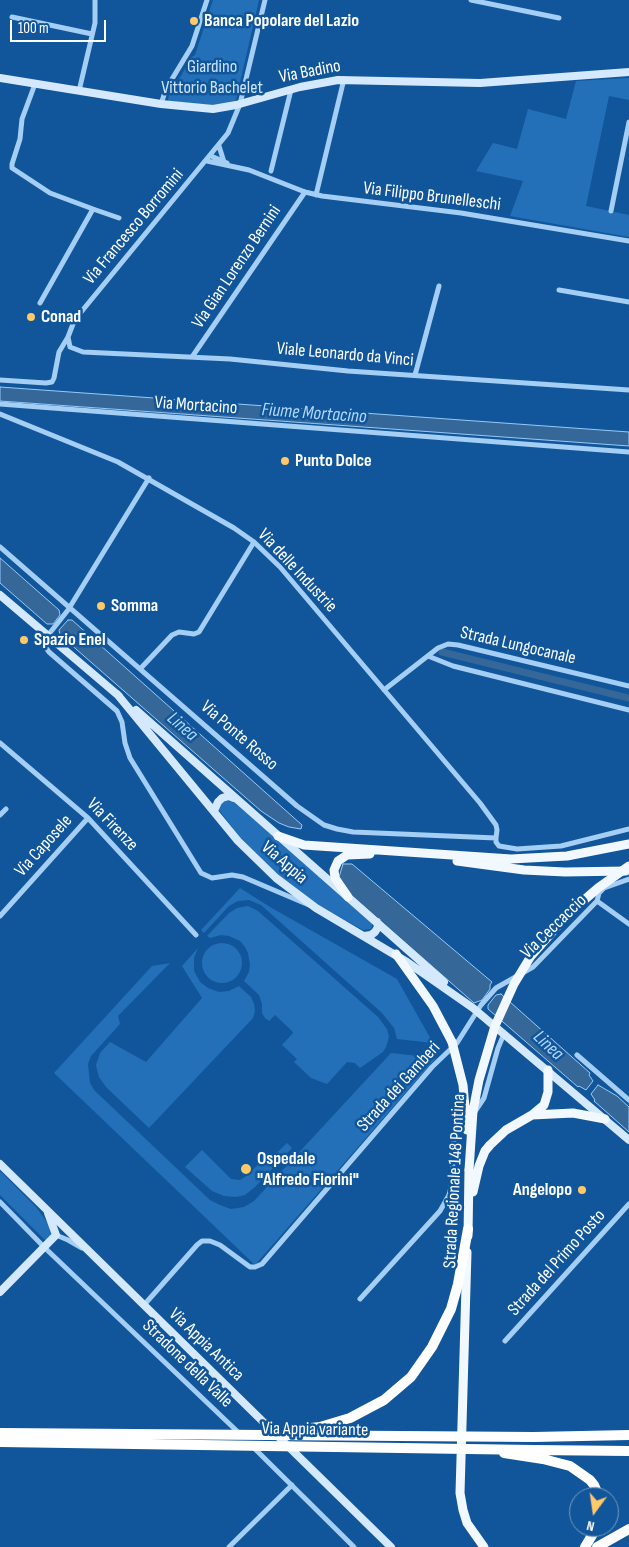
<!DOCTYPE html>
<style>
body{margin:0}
#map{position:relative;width:629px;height:1547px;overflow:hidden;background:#11569b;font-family:"Sofia Sans Condensed",sans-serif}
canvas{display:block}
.north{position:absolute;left:569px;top:1487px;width:50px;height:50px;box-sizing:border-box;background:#11569b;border:1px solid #709ac3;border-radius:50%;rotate:194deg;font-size:14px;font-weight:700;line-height:20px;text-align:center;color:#fff}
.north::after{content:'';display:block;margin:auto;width:18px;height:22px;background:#ffc968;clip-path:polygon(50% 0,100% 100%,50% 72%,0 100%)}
.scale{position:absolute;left:10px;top:20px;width:96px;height:22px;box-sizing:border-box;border:2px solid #fff;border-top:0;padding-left:6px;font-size:15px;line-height:18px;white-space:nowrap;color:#fff;-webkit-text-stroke:4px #11569b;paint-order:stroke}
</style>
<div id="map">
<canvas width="629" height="1547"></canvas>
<div class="north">N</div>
<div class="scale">100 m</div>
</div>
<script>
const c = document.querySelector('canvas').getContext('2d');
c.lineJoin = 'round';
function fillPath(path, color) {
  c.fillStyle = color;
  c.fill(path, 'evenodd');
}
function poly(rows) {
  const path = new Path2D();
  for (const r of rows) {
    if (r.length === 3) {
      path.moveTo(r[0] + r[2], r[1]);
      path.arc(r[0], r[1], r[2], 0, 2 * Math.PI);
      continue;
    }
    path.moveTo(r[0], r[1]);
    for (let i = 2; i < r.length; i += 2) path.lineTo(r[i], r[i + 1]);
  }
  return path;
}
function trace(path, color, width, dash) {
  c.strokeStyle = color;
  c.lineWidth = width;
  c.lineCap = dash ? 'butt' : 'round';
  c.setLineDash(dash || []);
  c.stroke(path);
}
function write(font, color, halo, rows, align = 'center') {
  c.font = font + ' "Sofia Sans Condensed",sans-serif';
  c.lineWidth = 5;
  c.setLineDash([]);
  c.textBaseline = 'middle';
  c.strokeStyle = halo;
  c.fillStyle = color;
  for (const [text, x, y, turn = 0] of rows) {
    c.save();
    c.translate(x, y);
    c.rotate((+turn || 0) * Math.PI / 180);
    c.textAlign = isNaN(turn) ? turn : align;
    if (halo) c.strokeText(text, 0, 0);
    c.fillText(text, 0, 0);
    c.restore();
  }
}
fillPath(poly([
 [213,0,259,0,236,100,226,105,217,105,201,106,168,101,169,93,181,76,191,57,195,55],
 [629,78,629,100,609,96,586,206,629,215,629,237,510,216,523,181,476,171,493,143,517,149,528,109,566,119,576,81],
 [226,799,232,800,373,922,371,929,363,930,322,907,280,879,242,840,219,810,220,804],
 [240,888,270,907,397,979,433,1043,397,1039,394,1028,382,1013,261,905,249,900,238,901,229,906,204,933,201,930],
 [248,906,258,911,378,1017,387,1029,389,1037,386,1047,383,1052,360,1068,355,1063,347,1062,327,1084,311,1078,294,1062,297,1059,282,1045,293,1033,292,1031,275,1015,269,1021,265,1018,262,1013,262,1004,259,995,244,981,249,972,250,965,248,953,245,947,240,941,229,936,221,935,210,938,207,936,229,913,237,908],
 [222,963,20],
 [198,948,194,958,194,971,200,982,208,988,219,992,229,991,239,986,251,997,254,1004,255,1011,253,1018,149,1128,106,1087,99,1077,96,1065,100,1053,110,1042,146,1062,202,998,182,966],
 [170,963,118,1016,120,1024,91,1056,88,1064,90,1083,94,1090,210,1200,220,1205,231,1209,244,1207,254,1201,391,1053,436,1058,255,1265,54,1073,152,966],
 [287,1143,292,1148,255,1187,245,1195,236,1197,224,1196,212,1191,185,1167,202,1150,231,1179,240,1180,245,1177,259,1164,262,1167],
 [0,1171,36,1207,52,1229,53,1235,46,1241,0,1195]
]), '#2370b9');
const water = poly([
 [0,387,629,432,629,446,0,401,0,387],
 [0,558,59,610,60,615,53,624,47,624,0,583,0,558],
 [68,620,72,620,302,825,301,829,289,827,279,823,261,811,60,635,59,630,68,620],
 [343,864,352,864,492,982,490,985,490,989,482,1000,474,1003,352,896,346,890,339,877,343,864],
 [501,994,590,1073,589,1075,593,1081,586,1090,579,1086,578,1087,488,1009,488,1005,496,995,501,994],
 [598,1085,617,1096,629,1107,629,1132,594,1101,595,1100,591,1094,598,1085]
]);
fillPath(water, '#356799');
trace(water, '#96caf8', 1);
trace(poly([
 [442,652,629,698]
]), '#356799', 7);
trace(poly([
 [265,0,240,104,228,133,77,317,73,324,68,337,70,347,83,352,230,359,348,371,629,390],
 [471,0,559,18],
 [12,17,92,34],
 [35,84,22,119,20,139,12,164,12,168,50,193,93,209,40,303],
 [79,91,95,23,95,0],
 [161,104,166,89,192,46,207,0],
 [219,146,224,162],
 [211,156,227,163],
 [207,161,249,170,305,192,322,196,461,213,629,241],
 [271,171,291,90],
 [316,195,344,79],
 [93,209,119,218],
 [611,211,629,122],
 [559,290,629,302],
 [192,357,305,192],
 [415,375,439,286],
 [0,380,46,383,52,382,54,378,59,352,68,337],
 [0,404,629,452],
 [0,414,118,462,234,528,254,542,280,567,480,803,496,825,497,830,496,838],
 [149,478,68,610,45,639,44,645,49,652,117,711,122,722,125,743,130,758,201,873,212,878,232,875,243,877,309,905],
 [0,547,297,806,324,825,337,829,353,832,496,838,496,842,499,846,517,849,561,846,629,829],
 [428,656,453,666,629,710],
 [141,668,172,635,179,632,194,634,199,632,254,542],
 [384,690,438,648,448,644,458,645,629,686],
 [0,743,88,818,196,935],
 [0,815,6,809],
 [597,901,599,893,604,888,629,879],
 [0,916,88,818],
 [577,1055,629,1100],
 [474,1113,484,1098,498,1048,504,1034],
 [0,1202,44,1247,240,1434],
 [56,1235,68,1240,82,1248],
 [360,1299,440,1211,449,1195,452,1183,454,1137,456,1131,467,1120],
 [144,1305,197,1245,202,1241,210,1241,220,1245,250,1267,255,1267,262,1264,432,1067,457,1043,481,1005,496,988,533,967,597,901,629,924],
 [505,1341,629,1204],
 [253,1447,354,1547],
 [229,1547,292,1485]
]), '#a4cef4', 5);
trace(poly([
 [0,78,161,104,213,109,236,105,300,87,338,80,480,83,629,72],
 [0,595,119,696],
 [117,694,238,841,276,878,316,908,407,962,473,1008,629,1140],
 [136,710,444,982],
 [214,811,218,802,222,798,229,796,234,798],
 [364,936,371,935,375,932,378,927,377,922],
 [0,1164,391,1547],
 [0,1292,56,1235,48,1213]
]), '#d4e9fd', 8);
trace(poly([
 [278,836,304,845,511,859,567,856,629,844],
 [457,861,524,870,565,872,626,871],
 [348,897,335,878,334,870,338,861,347,855,370,854],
 [396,954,433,1006,452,1042],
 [532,1115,573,1113,605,1119],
 [473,1192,479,1166,485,1151,490,1145,506,1130,532,1115,544,1105,548,1092,548,1070],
 [468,1236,469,1170],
 [467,1252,460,1493,463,1510,467,1523,484,1547]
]), '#f2f8ff', 9);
trace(poly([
 [534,1437,629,1435],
 [534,1450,629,1451],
 [504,1453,543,1459,570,1466,590,1480,594,1485,599,1497],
 [585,1547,597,1527],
 [597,1547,629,1529]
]), '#fff', 10);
trace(poly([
 [452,1042,463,1085,467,1130],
 [469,1170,473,1111,479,1080,495,1026,514,984,531,956,568,914,598,888,629,866]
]), '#f2f8ff', 9);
trace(poly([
 [293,1430,320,1427,350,1418,384,1400,411,1377,432,1347,451,1309,458,1284,468,1229],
 [0,1433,534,1437],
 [0,1442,534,1450]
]), '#fff', 10);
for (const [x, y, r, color] of [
 [194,21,5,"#ffc968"],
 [31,317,5,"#ffc968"],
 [285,461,5,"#ffc968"],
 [101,606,5,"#ffc968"],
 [24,640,5,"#ffc968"],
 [246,1169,6,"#ffc968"],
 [582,1190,5,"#ffc968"]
]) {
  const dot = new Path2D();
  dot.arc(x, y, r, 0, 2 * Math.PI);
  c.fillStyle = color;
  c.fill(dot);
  trace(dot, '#11569b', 2);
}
write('bold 18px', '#fff', '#11569b', [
 ["Banca Popolare del Lazio",204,21],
 ["Conad",41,317],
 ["Punto Dolce",295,461],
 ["Somma",111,606],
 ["Spazio Enel",34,640],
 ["Ospedale",257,1159],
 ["\"Alfredo Fiorini\"",257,1180],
 ["Angelopo",572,1190,"right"]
], 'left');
write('18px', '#cde6fe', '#11569b', [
 ["Giardino",212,67],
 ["Vittorio Bachelet",212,88]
]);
write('18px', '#fff', '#11569b', [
 ["Via Badino",310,72,-11],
 ["Via Filippo Brunelleschi",432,197,7],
 ["Via Francesco Borromini",134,227,-50],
 ["Via Gian Lorenzo Bernini",237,267,-56],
 ["Viale Leonardo da Vinci",345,355,5],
 ["Via Mortacino",196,406,4],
 ["Via delle Industrie",297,571,47],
 ["Strada Lungocanale",518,646,13],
 ["Via Ponte Rosso",239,736,41],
 ["Via Firenze",112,825,46],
 ["Via Caposele",44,846,-48],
 ["Via Appia",284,863,41],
 ["Via Ceccaccio",554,927,-44],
 ["Strada dei Gamberi",399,1087,-48],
 ["Strada Regionale 148 Pontina",455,1181,-87],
 ["Strada del Primo Posto",557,1263,-48],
 ["Via Appia Antica",206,1345,44],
 ["Stradone della Valle",187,1364,44],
 ["Via Appia variante",315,1430,1]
]);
write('italic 19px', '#b1d7fb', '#11569b', [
 ["Fiume Mortacino",314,414,4],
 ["Linea",182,727,41],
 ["Linea",548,1046,43]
]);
</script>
